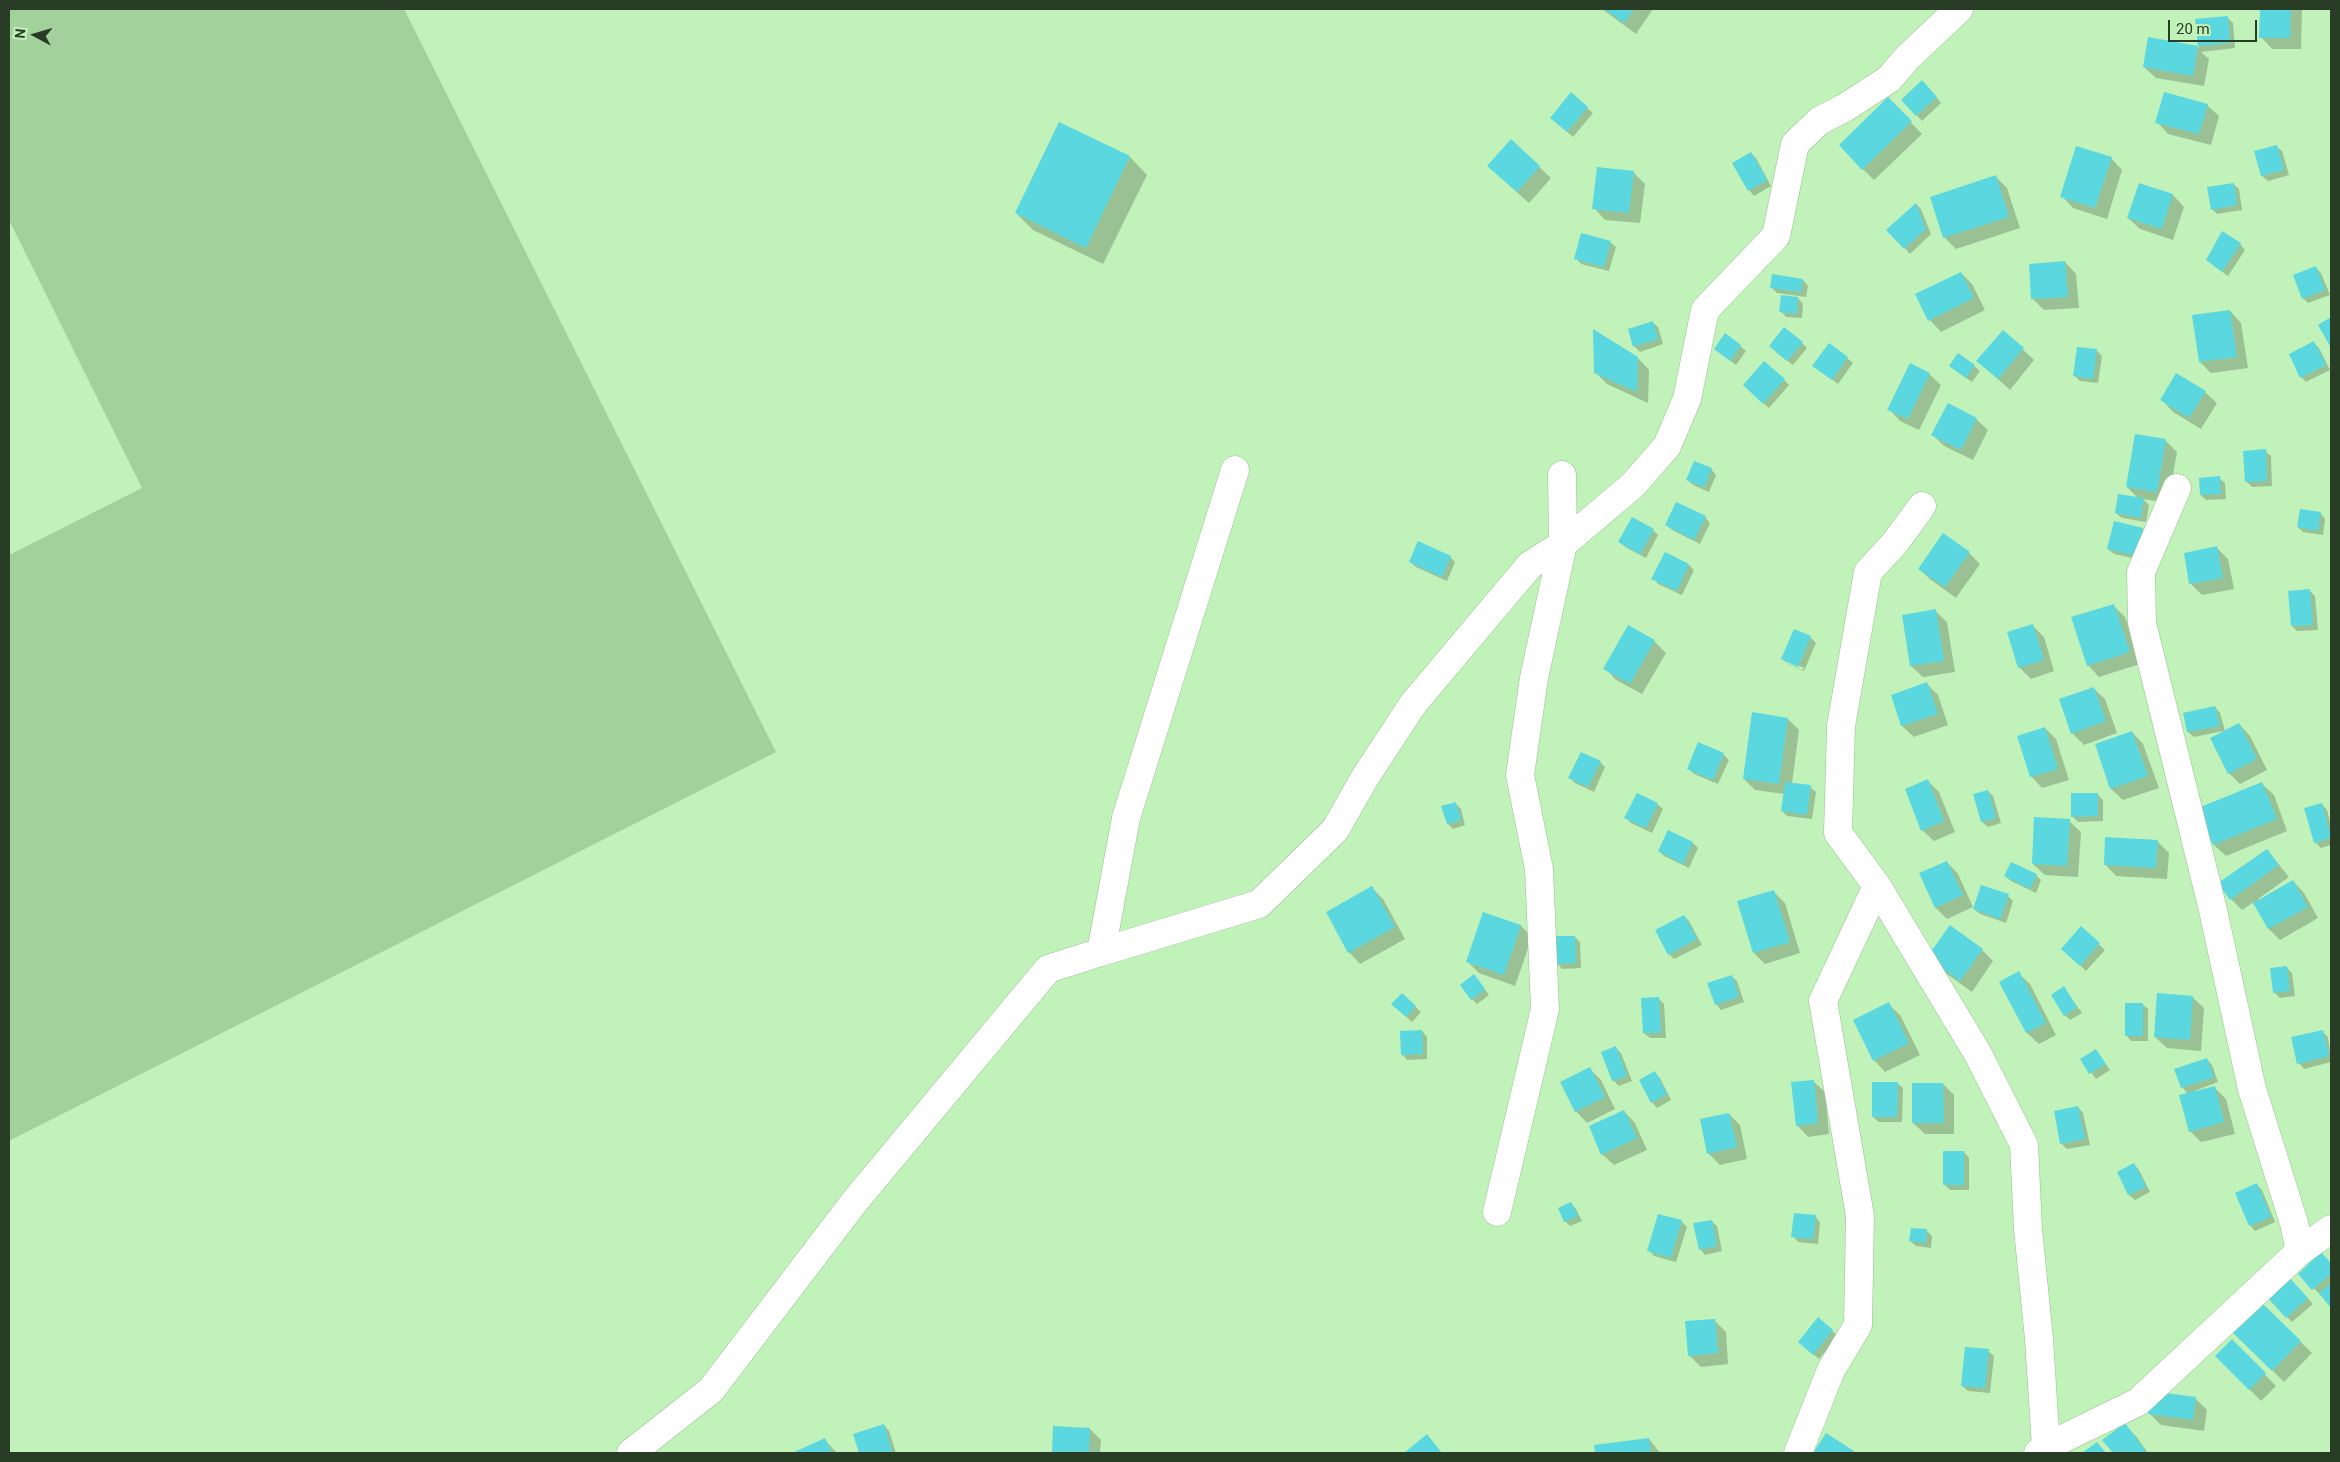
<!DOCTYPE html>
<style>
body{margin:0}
#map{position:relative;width:2340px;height:1462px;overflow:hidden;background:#c1f2ba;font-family:Roboto,sans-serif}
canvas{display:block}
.frame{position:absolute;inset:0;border:10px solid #293c26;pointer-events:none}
.north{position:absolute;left:10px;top:10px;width:50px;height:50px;-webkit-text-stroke:4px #c1f2ba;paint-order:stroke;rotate:276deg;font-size:14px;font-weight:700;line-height:20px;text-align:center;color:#293c26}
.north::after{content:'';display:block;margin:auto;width:18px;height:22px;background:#293c26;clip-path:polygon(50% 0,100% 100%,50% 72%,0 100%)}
.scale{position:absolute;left:2168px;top:20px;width:89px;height:22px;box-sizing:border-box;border:2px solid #293c26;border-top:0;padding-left:6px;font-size:15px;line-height:18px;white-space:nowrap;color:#293c26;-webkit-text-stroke:4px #c1f2ba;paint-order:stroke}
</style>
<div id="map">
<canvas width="2340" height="1462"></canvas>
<div class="frame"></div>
<div class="north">N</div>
<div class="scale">20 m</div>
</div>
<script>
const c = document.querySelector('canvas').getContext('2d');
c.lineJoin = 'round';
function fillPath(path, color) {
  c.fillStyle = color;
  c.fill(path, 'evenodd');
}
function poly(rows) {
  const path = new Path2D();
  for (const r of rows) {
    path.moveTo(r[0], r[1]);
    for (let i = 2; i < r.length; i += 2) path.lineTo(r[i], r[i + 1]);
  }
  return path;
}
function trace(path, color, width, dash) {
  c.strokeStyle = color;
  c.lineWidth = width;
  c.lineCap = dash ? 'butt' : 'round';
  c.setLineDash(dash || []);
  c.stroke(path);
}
fillPath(poly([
 [9,9,404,9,776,752,9,1141,9,555,142,488,9,220]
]), '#a3d19c');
fillPath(poly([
 [1602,9,1653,9,1636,34],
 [2261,9,2302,10,2301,49,2272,49,2261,37],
 [2227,17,2233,23,2235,48,2201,52,2209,59,2204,86,2156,78,2144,67,2150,39,2199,48,2197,20],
 [1928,87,1941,103,1922,121,1903,100],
 [1888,99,1922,134,1874,180,1863,169],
 [2207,105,2219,116,2211,145,2168,134,2157,122],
 [1587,108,1593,113,1573,137,1557,123],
 [1060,123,1130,157,1147,175,1103,264,1033,230,1016,213],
 [1511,141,1551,178,1529,203,1500,177],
 [2276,146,2282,151,2289,175,2268,181,2262,176,2255,152],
 [1751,153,1756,158,1771,186,1754,196,1749,190],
 [2111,158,2122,170,2107,219,2073,208,2062,196],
 [1633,172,1645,184,1640,223,1605,220,1594,208],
 [1996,177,2007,188,2020,228,1956,249,1944,237],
 [2233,184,2239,189,2242,210,2217,214,2212,209],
 [2173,195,2184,207,2173,240,2140,229,2128,218],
 [1916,204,1921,209,1931,234,1910,254,1905,248],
 [1610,242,1616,247,1609,271,1581,264,1576,258],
 [2240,244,2245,250,2228,276,2213,265],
 [2065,262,2076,274,2079,308,2044,310,2032,298],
 [2316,268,2321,273,2330,295,2308,303,2303,298],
 [1961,273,1972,284,1985,310,1941,332,1930,320],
 [1803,280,1808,286,1806,297,1777,293,1772,288],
 [1798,298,1803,304,1802,318,1786,317,1781,311],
 [2230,311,2241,323,2248,368,2211,373,2200,362],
 [1652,322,1658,327,1663,344,1640,352,1634,346],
 [2003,331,2034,360,2010,390,1978,361],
 [1802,343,1807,348,1793,365,1776,352],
 [2314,343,2319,348,2330,370,2306,382,2301,377],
 [1740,346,1746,351,1736,365,1715,349],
 [2096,350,2102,356,2098,383,2080,381,2074,375],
 [1638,358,1649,370,1648,403,1607,384,1595,372],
 [1847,358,1853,363,1838,384,1814,366],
 [1974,366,1980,371,1972,382,1956,371],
 [1929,374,1941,385,1919,430,1900,421,1889,409],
 [2177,375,2205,392,2217,403,2201,429,2173,412,2162,400],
 [1784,380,1789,385,1769,408,1750,391],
 [1976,419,1988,430,1973,460,1944,446,1933,435],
 [2136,436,2166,441,2177,452,2168,503,2143,499,2149,505,2146,522,2122,518,2116,513,2139,499,2127,487],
 [2265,451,2271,456,2272,486,2252,487,2246,481],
 [1711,469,1716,475,1709,492,1693,485,1687,479],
 [2219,478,2225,483,2226,499,2206,500,2201,495],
 [2320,513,2325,519,2323,535,2303,532,2298,527],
 [1705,517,1710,523,1700,544,1672,530,1667,525],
 [2143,529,2148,534,2142,560,2114,554,2108,549],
 [1653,530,1658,535,1646,558,1625,547,1620,542],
 [2217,548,2228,559,2234,589,2202,595,2191,584],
 [1969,553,1980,564,1956,598,1931,580,1919,569],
 [1450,557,1455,562,1447,581,1416,567,1410,562],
 [1689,565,1694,570,1682,595,1658,584,1653,578],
 [2310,591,2315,596,2318,630,2297,631,2292,626],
 [2113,605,2125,617,2140,664,2099,677,2088,665],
 [1935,611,1947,622,1955,672,1923,677,1911,666],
 [2032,625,2044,637,2054,671,2031,679,2019,667],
 [1810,637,1816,643,1804,671,1788,664,1783,659],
 [1787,660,1804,668,1803,670,1787,663],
 [1654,641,1666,653,1642,694,1616,680,1605,668],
 [1927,684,1938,695,1948,725,1914,737,1902,726,1892,696],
 [2093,688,2105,699,2117,733,2084,745,2072,733],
 [2215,707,2220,713,2225,731,2239,724,2250,736,2267,770,2240,784,2229,773,2223,731,2194,737,2188,732],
 [1788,719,1799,730,1792,784,1810,787,1816,792,1812,819,1787,816,1782,811,1784,794,1755,790,1744,779],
 [2045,728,2056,739,2069,780,2042,788,2031,776],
 [2132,732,2143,744,2159,788,2123,800,2111,789,2096,745],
 [1723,754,1729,760,1718,784,1694,774,1689,769],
 [1600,762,1605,767,1594,792,1575,783,1570,778],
 [1928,781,1939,792,1955,832,1934,841,1922,830],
 [2262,784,2274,795,2287,831,2226,856,2214,845,2200,809],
 [1988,791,1993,796,2001,823,1988,827,1982,822,1975,795],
 [2097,794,2103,800,2103,821,2078,822,2072,816],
 [1455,803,1461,809,1465,825,1453,829,1448,824],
 [1657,804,1663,809,1652,833,1631,823,1626,818],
 [2322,804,2327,810,2331,826,2331,845,2321,848,2315,842],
 [2069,821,2081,832,2078,877,2045,875,2033,864],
 [1668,831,1693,843,1698,848,1689,868,1664,856,1659,851],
 [2157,841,2169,853,2167,879,2116,876,2105,864],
 [2267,850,2289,877,2258,899,2259,900,2293,881,2304,893,2318,918,2280,940,2269,929,2254,902,2242,910,2231,899],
 [1947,862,1958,874,1973,907,1947,919,1936,908],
 [2036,875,2041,880,2036,893,2011,881,2005,876],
 [1372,888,1383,899,1405,939,1360,964,1349,952],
 [1773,891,1785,903,1800,953,1765,964,1754,953],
 [2008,896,2013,901,2006,923,1980,914,1974,909],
 [1684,916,1689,921,1702,945,1674,959,1669,954],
 [1521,926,1532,937,1515,986,1479,973,1468,962],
 [2081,928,2105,950,2086,971,2068,954],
 [1575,937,1580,942,1581,968,1562,969,1557,963],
 [1982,950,1993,961,1972,992,1940,969],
 [2287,968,2292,973,2295,996,2280,998,2274,992],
 [2018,973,2030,984,2056,1035,2039,1044,2027,1033,2001,982],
 [1731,976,1737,981,1744,1002,1721,1010,1716,1004],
 [1479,981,1489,995,1477,1004,1472,999],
 [2064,988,2082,1013,2070,1020,2065,1015],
 [1402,995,1421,1012,1412,1022,1398,1009],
 [2192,997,2204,1008,2201,1051,2167,1048,2155,1037],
 [1659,999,1664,1004,1666,1038,1650,1038,1644,1033],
 [1888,1004,1900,1015,1920,1055,1885,1072,1874,1060],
 [2142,1004,2148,1009,2148,1041,2131,1041,2126,1035],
 [1422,1031,1427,1037,1427,1059,1407,1060,1402,1054],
 [2322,1031,2328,1037,2331,1062,2304,1069,2299,1063],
 [1616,1048,1621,1053,1632,1081,1619,1086,1613,1080],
 [2096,1051,2110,1070,2096,1079,2082,1060],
 [2207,1059,2212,1065,2218,1082,2194,1091,2194,1092,2214,1087,2226,1099,2235,1134,2201,1142,2190,1131,2188,1094,2182,1087],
 [1590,1069,1601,1080,1615,1109,1587,1123,1576,1111],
 [1655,1073,1660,1078,1671,1100,1657,1108,1652,1102],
 [1813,1081,1825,1092,1829,1134,1808,1137,1797,1125],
 [1897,1083,1903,1088,1902,1122,1879,1122,1873,1117],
 [1943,1084,1954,1095,1954,1134,1925,1134,1913,1123],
 [2078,1107,2083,1113,2090,1145,2067,1149,2061,1143],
 [1624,1111,1635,1123,1647,1150,1614,1165,1602,1154],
 [1729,1114,1740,1125,1747,1159,1720,1165,1708,1153],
 [1964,1152,1969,1158,1969,1190,1950,1190,1944,1184],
 [2134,1164,2139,1170,2150,1192,2135,1200,2129,1195,2118,1172],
 [2257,1185,2262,1190,2275,1222,2255,1231,2250,1225],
 [1571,1203,1576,1209,1582,1221,1570,1226,1565,1221],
 [1659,1215,1682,1222,1687,1227,1676,1262,1654,1256,1649,1250],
 [1815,1216,1820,1222,1818,1244,1798,1242,1793,1236],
 [1711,1221,1717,1226,1722,1251,1705,1255,1700,1249],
 [1927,1231,1932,1236,1931,1248,1916,1246,1910,1241],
 [2321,1254,2331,1264,2331,1306,2300,1274],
 [2287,1277,2313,1304,2292,1322,2267,1296],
 [2259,1302,2312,1353,2284,1382,2232,1330],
 [1818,1319,1838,1336,1819,1359,1805,1347],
 [1714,1320,1726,1332,1728,1364,1701,1367,1689,1355],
 [2232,1341,2276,1386,2261,1401,2217,1356],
 [1988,1351,1994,1356,1990,1393,1968,1391,1962,1386],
 [2195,1398,2207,1410,2204,1431,2161,1425,2150,1414],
 [884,1425,889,1431,896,1453,860,1453,854,1435],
 [2124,1425,2136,1436,2148,1453,2114,1453,2104,1440],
 [1054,1427,1090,1429,1101,1440,1100,1453,1053,1453],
 [1649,1439,1660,1453,1597,1453,1596,1446],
 [825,1440,837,1453,795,1453]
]), '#0003');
fillPath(poly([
 [1604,9,1634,9,1624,23],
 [2260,9,2291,9,2290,38,2259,38],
 [2228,16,2230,43,2198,46,2195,19],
 [2148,37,2198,46,2193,76,2143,67],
 [1922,80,1937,97,1916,116,1901,100],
 [1571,92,1588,107,1567,132,1550,118],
 [2164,92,2208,104,2199,134,2155,123],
 [1888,97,1912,121,1862,170,1839,145],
 [1059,122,1130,156,1086,248,1015,213],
 [1511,139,1540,166,1517,192,1487,166],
 [2277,145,2284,170,2261,176,2254,151],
 [2076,146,2112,157,2095,208,2060,197],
 [1751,152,1767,180,1748,191,1732,163],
 [1597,167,1634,171,1629,213,1592,209],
 [1996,175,2009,217,1943,238,1930,197],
 [2139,183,2173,194,2162,229,2127,218],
 [2234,183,2237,205,2211,210,2207,187],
 [1916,203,1926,229,1904,249,1886,230],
 [2222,231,2241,243,2222,272,2206,260],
 [1581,233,1611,241,1604,267,1574,259],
 [2065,261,2068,297,2031,299,2029,264],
 [2316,266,2325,290,2302,299,2293,275],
 [1961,272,1974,298,1928,321,1915,294],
 [1772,274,1803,279,1801,292,1770,288],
 [1781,295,1798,297,1797,314,1779,312],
 [2230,310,2237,357,2199,362,2192,315],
 [2331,317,2331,348,2318,325],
 [1653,321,1658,339,1633,347,1628,329],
 [1784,327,1803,342,1787,361,1769,346],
 [1593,329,1638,357,1637,392,1594,373],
 [2003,330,2024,348,1998,379,1976,361],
 [1725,333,1741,345,1730,361,1714,349],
 [2314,341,2326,365,2300,378,2289,354],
 [1829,343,1848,357,1832,380,1812,366],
 [2077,347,2097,349,2093,379,2073,376],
 [1958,353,1975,365,1966,378,1949,366],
 [1764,361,1785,379,1763,404,1743,385],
 [1910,363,1930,373,1908,419,1887,410],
 [2176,373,2206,391,2189,418,2160,400],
 [1948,403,1977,418,1961,450,1931,435],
 [2135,434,2166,439,2157,492,2126,487],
 [2266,449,2267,481,2245,482,2243,451],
 [1694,461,1712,468,1704,487,1686,480],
 [2220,476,2221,494,2200,495,2199,478],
 [2118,494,2144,498,2141,518,2115,513],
 [1676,502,1706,516,1694,540,1665,525],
 [2300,509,2321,512,2318,531,2297,527],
 [1632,517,1654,529,1640,554,1618,542],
 [2114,521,2143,528,2137,556,2107,549],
 [1943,533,1970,552,1945,587,1918,569],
 [1418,541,1451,556,1442,577,1409,562],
 [2217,546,2223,578,2189,584,2184,553],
 [1665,552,1689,564,1677,591,1651,579],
 [2310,589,2313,625,2291,626,2288,591],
 [2114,604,2130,652,2087,666,2071,617],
 [1936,609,1944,661,1910,666,1902,615],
 [2033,624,2044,660,2018,668,2007,632],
 [1628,625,1655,640,1630,684,1603,669],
 [1794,629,1811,636,1798,667,1781,659],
 [1927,682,1938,714,1901,726,1891,695],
 [2094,687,2106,721,2071,734,2059,699],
 [2215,706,2220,726,2187,732,2183,713],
 [1752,712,1788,718,1779,784,1743,779],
 [2239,723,2257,759,2228,774,2210,738],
 [2045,727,2058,769,2030,777,2017,736],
 [2132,731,2148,776,2110,789,2095,744],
 [1698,742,1724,753,1713,780,1687,769],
 [1581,752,1601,761,1588,787,1568,778],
 [1928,779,1944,821,1921,831,1905,789],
 [1785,782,1811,785,1807,815,1781,811],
 [2262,782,2277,819,2213,845,2198,808],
 [1988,790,1996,818,1981,822,1973,794],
 [1637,793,1658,803,1646,828,1624,818],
 [2071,793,2098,793,2098,816,2071,817],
 [1456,802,1461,820,1447,824,1441,806],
 [2322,803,2331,838,2314,843,2304,808],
 [2034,817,2070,819,2067,866,2032,864],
 [1668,830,1693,842,1683,864,1658,851],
 [2105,837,2158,840,2156,868,2104,865],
 [2267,849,2279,865,2230,900,2218,883],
 [1947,861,1963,895,1935,908,1919,873],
 [2011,862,2037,874,2030,889,2004,876],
 [2293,880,2308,907,2268,929,2253,903],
 [1981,885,2009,894,2000,919,1973,909],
 [1372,886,1395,927,1348,953,1326,912],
 [1774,890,1790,942,1753,953,1737,901],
 [1483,912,1521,925,1504,975,1466,962],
 [1684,915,1697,939,1668,955,1655,930],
 [1950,925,1983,949,1960,981,1927,957],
 [2081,926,2100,943,2080,966,2061,949],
 [1555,936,1575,936,1576,963,1555,964],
 [2287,966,2290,991,2273,993,2270,968],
 [2019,971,2046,1023,2026,1033,1999,982],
 [1474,974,1485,989,1471,1000,1460,985],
 [1732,975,1739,997,1715,1005,1707,983],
 [2064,986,2077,1007,2064,1016,2051,995],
 [1402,993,1416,1006,1406,1017,1391,1004],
 [2157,993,2193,996,2190,1040,2154,1037],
 [1659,997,1661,1033,1643,1033,1641,998],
 [1889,1002,1909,1043,1873,1061,1853,1020],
 [2125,1003,2143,1003,2143,1036,2125,1036],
 [1422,1030,1423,1054,1401,1055,1400,1031],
 [2323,1030,2329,1056,2297,1064,2291,1037],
 [1616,1046,1627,1076,1612,1081,1601,1052],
 [2096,1049,2106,1064,2089,1074,2080,1059],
 [2207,1058,2214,1077,2181,1088,2174,1069],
 [1590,1067,1605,1097,1575,1112,1560,1082],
 [1655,1071,1667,1094,1651,1103,1639,1080],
 [1814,1080,1818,1123,1796,1126,1791,1082],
 [1872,1082,1898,1082,1897,1117,1872,1117],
 [1912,1083,1943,1083,1944,1123,1912,1123],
 [2215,1086,2224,1122,2189,1132,2179,1095],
 [2078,1106,2085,1139,2060,1144,2054,1111],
 [1624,1110,1637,1138,1601,1155,1589,1126],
 [1729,1113,1737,1147,1707,1154,1700,1119],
 [1943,1151,1964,1151,1964,1185,1943,1185],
 [2134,1163,2146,1187,2128,1195,2117,1172],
 [2257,1183,2271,1217,2249,1226,2235,1193],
 [1571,1202,1578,1216,1564,1222,1558,1208],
 [1794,1213,1816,1215,1813,1239,1791,1237],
 [1658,1214,1682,1220,1671,1258,1647,1251],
 [1712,1220,1717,1246,1699,1250,1693,1223],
 [1911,1228,1927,1229,1926,1243,1909,1241],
 [2321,1252,2331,1263,2331,1274,2312,1290,2298,1274],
 [2287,1275,2308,1298,2286,1318,2266,1296],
 [2331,1283,2331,1308,2319,1293],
 [2259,1300,2301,1341,2272,1371,2230,1330],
 [1818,1317,1833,1330,1813,1355,1798,1342],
 [1715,1319,1718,1353,1688,1356,1685,1321],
 [2232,1339,2266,1373,2249,1390,2215,1356],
 [1965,1347,1989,1349,1985,1388,1961,1386],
 [2151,1391,2196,1397,2193,1420,2148,1414],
 [2125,1423,2147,1453,2113,1453,2102,1440],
 [884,1424,892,1451,883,1453,859,1453,853,1434],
 [1053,1426,1090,1428,1089,1453,1052,1453],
 [1826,1433,1854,1451,1853,1453,1813,1453],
 [1427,1434,1442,1453,1404,1453],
 [825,1438,832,1453,792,1453],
 [1649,1438,1651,1453,1595,1453,1594,1445],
 [2097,1442,2106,1453,2082,1453]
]), '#5ad7df');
const minor = poly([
 [2177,488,2141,572,2142,623,2213,910,2252,1089,2294,1223,2300,1251],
 [1922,506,1894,544,1868,572,1841,726,1838,833,1877,886,1978,1054,2024,1145,2028,1229,2039,1339,2046,1447],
 [1101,952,1259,904,1335,830,1364,779,1413,704,1530,565,1563,544,1633,485,1667,446,1687,399,1705,310,1776,236,1795,144,1819,121,1846,107,1889,79,1908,57,1959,9],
 [1497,1212,1545,1009,1539,869,1520,775,1534,678,1563,544,1562,475],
 [631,1453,711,1390,855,1201,1048,969,1101,952,1126,818,1235,470],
 [1798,1453,1831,1370,1858,1325,1860,1216,1823,1001,1877,886],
 [2038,1453,2046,1447,2138,1402,2300,1251,2331,1229]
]);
trace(minor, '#91c08a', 29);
trace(minor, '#fff', 28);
</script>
